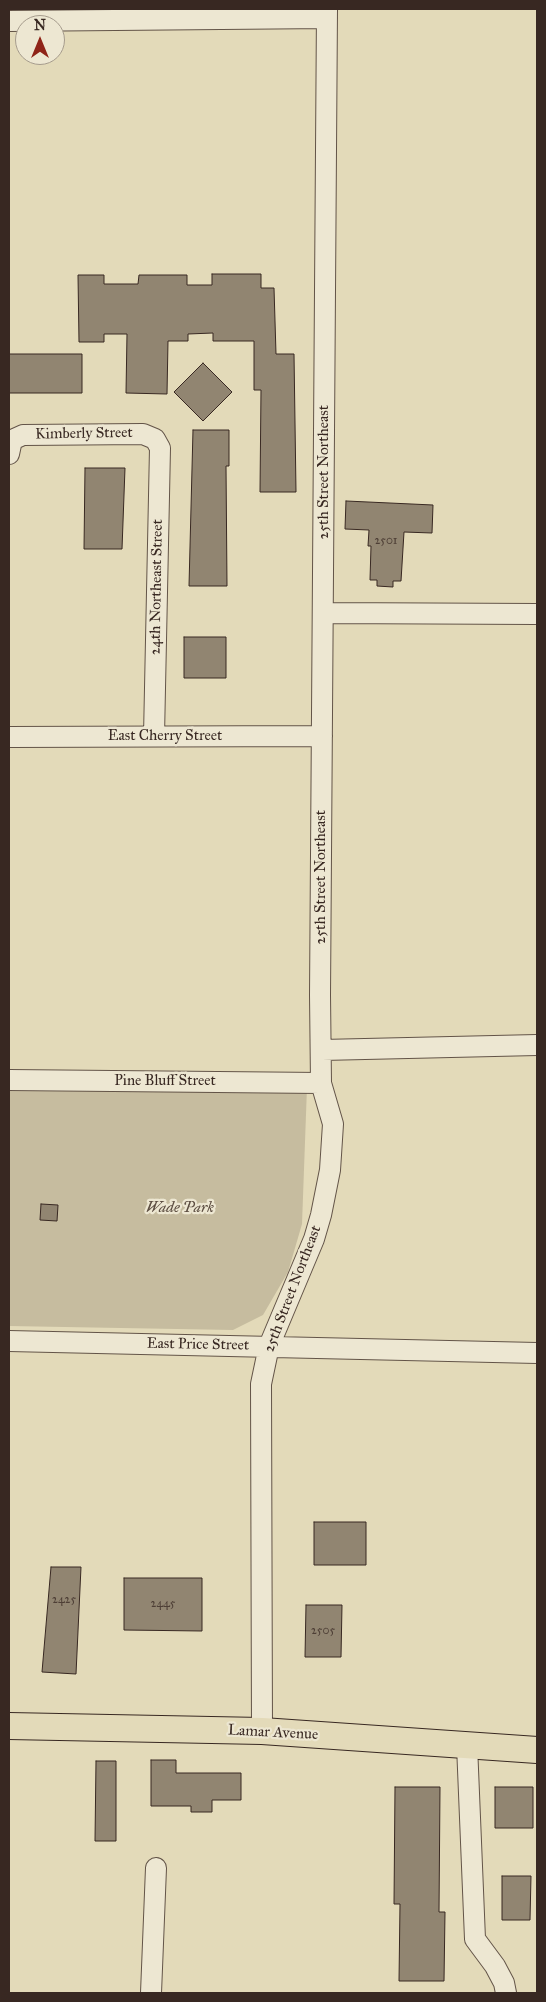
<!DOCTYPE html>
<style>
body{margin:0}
#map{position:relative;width:546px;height:2002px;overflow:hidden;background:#e3dab9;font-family:"IM FELL Great Primer",serif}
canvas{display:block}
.frame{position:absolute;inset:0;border:10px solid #382822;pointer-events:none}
.north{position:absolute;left:15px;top:15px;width:50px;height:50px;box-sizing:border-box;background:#ede7d2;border:1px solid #a59b8c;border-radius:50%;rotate:0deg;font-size:14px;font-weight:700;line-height:20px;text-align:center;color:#382822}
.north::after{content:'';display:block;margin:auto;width:18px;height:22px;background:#8f2418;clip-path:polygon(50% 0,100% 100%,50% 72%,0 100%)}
</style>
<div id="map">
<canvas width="546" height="2002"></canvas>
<div class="frame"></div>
<div class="north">N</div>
</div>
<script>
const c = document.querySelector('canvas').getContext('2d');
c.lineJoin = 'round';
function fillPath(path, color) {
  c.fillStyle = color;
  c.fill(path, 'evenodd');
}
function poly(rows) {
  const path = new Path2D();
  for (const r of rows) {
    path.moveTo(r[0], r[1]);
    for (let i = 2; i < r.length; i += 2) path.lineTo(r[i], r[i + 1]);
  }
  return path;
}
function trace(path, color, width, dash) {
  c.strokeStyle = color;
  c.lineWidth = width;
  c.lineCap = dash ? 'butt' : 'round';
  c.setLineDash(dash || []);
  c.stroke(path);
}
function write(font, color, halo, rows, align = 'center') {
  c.font = font + ' "IM FELL Great Primer",serif';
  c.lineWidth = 4.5;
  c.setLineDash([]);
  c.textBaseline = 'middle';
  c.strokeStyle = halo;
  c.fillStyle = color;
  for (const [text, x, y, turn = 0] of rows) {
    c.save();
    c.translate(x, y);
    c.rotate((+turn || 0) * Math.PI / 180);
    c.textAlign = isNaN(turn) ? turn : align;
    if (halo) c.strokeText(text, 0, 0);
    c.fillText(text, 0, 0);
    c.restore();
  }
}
fillPath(poly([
 [9,1087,307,1087,302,1224,288,1272,263,1315,233,1330,9,1326]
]), '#c6bc9f');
const building = poly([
 [212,274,261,274,261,288,274,288,276,354,294,354,296,492,260,492,261,390,254,390,254,341,213,341,213,333,188,334,188,341,168,341,167,394,126,393,127,334,104,334,104,342,79,342,78,275,104,275,104,284,138,284,139,275,187,275,187,285,212,285,212,274],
 [9,354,82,354,82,393,9,393,9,354],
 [203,363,232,392,203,421,174,392,203,363],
 [193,430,229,430,229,466,226,466,227,586,189,586,193,430],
 [85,468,125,468,122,549,84,549,85,468],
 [346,501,433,505,432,533,404,532,401,581,393,581,393,587,377,586,377,580,370,580,371,546,368,546,369,530,345,529,346,501],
 [184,637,226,637,226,678,184,678,184,637],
 [41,1204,58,1205,57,1221,40,1220,41,1204],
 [314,1522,366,1522,366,1565,314,1565,314,1522],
 [51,1567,81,1567,76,1674,42,1672,51,1567],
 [124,1578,202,1578,202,1631,124,1630,124,1578],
 [306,1605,342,1605,341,1657,305,1657,306,1605],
 [151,1760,176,1760,176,1773,241,1773,241,1800,212,1800,212,1812,191,1812,191,1806,151,1806,151,1760],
 [96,1761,116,1761,116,1841,95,1841,96,1761],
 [395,1787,440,1787,439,1912,445,1912,444,1981,399,1981,400,1904,394,1904,395,1787],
 [495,1787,533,1787,533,1828,495,1828,495,1787],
 [502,1876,531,1876,530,1920,502,1920,502,1876]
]);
fillPath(building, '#918571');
trace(building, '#382822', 1);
const minor = poly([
 [9,21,327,18],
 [9,454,12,440,23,435,143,434,155,439,160,448,154,736],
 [323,613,537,614],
 [9,737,322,736],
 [322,1050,537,1045],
 [9,1080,321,1083],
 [9,1341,537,1353],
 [262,1731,261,1384,269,1346,314,1239,321,1215,330,1170,333,1124,321,1083,320,995,327,9],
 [467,1745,475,1939,495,1966,504,1983,506,1993],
 [151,1993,156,1868]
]);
const major = poly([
 [9,1726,262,1731,537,1750]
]);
trace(minor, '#635448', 22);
trace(major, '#382822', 28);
trace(minor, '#ede7d2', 20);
trace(major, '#e3dab9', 26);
write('12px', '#4e3f36', null, [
 ["2501",386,541],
 ["2425",64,1600],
 ["2445",163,1604],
 ["2505",323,1631]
]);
write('15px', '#382822', '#ede7d2', [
 ["Kimberly Street",84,434,-1],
 ["25th Street Northeast",324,472,-90],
 ["24th Northeast Street",157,587,-89],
 ["East Cherry Street",165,736],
 ["25th Street Northeast",321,877,-90],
 ["Pine Bluff Street",165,1081],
 ["25th Street Northeast",293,1289,-69],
 ["East Price Street",198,1345,1],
 ["Lamar Avenue",273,1733,3]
]);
write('italic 15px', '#5c4d41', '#ede7d2', [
 ["Wade Park",180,1208]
]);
</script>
